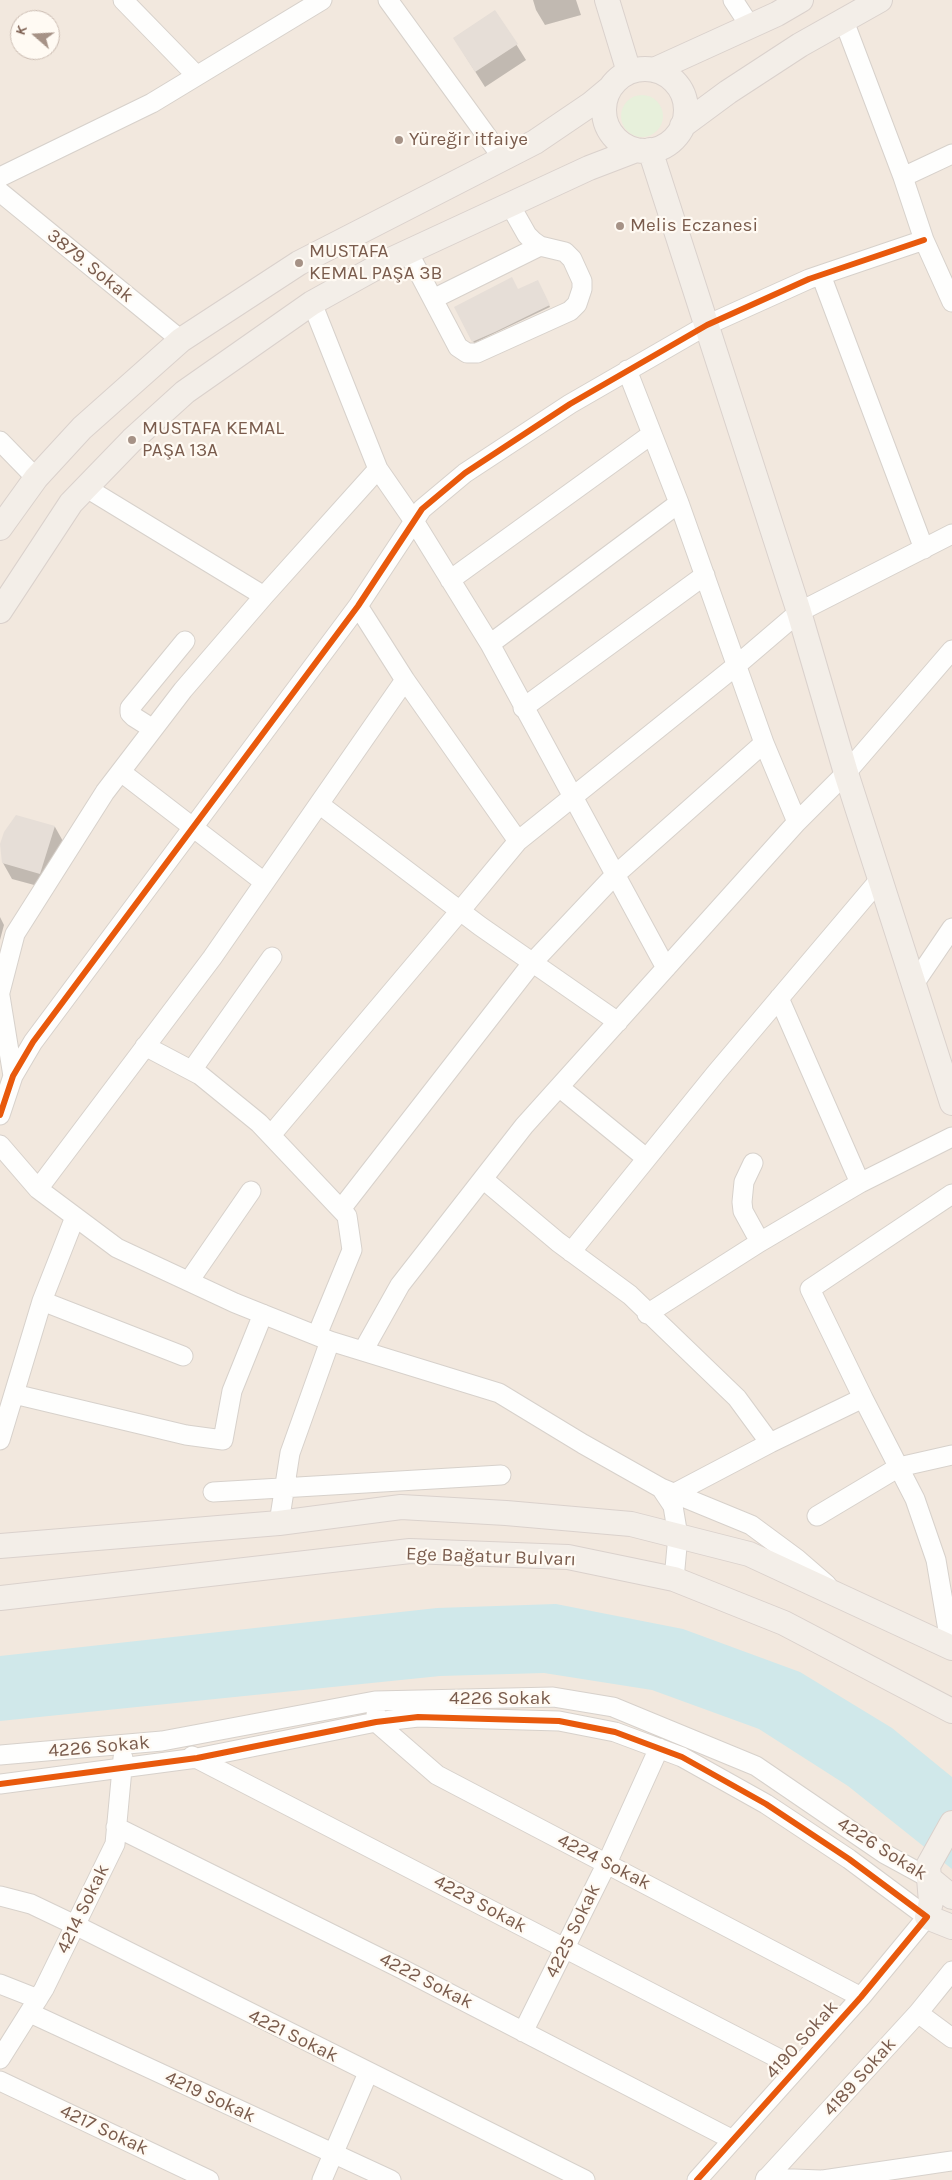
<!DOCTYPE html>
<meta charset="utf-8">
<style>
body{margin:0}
#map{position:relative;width:952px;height:2180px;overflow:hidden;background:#f9f5f0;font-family:Karla,sans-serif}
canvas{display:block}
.north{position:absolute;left:10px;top:10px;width:50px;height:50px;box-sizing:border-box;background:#fffaf3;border:1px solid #cabbb1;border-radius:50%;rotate:289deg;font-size:14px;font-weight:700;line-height:20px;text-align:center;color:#7a5c4d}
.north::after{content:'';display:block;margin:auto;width:18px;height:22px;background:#a69286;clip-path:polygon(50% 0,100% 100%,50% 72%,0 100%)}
</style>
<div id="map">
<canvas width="952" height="2180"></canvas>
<div class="north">K</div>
</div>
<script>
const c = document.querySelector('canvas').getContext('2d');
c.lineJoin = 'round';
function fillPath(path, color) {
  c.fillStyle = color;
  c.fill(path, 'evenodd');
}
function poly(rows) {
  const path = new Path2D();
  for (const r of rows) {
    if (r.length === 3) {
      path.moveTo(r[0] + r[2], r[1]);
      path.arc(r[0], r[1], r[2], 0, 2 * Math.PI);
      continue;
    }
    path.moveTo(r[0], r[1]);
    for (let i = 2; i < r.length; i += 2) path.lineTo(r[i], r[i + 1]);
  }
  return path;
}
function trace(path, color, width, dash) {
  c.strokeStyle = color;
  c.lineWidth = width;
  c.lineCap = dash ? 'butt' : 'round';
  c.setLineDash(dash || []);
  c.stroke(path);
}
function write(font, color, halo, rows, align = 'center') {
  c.font = font + ' Karla,sans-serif';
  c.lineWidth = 4.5;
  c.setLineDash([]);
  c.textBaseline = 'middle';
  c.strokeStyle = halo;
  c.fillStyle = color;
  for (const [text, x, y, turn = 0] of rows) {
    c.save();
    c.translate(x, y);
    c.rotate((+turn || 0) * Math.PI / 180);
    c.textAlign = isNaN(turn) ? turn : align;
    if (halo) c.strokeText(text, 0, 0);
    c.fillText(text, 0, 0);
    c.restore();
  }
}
fillPath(poly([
 [0,0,952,0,952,2180,0,2180],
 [20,20,50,20,50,50,20,50]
]), '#f2e8de');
fillPath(poly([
 [642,116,21]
]), '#e7f0db');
fillPath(poly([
 [556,1604,683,1629,800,1672,892,1728,952,1777,952,1869,848,1786,759,1729,652,1690,544,1673,440,1676,0,1721,0,1656,437,1608]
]), '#d0e8ea');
fillPath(poly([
 [533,0,576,0,581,15,545,25,536,10],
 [516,44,526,60,485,87,464,54],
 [537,281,550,307,474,343,456,307,518,291],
 [16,816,55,827,64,843,49,889,12,879,3,863],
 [0,917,4,925,0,940]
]), '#0003');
fillPath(poly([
 [495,10,518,44,475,72,453,38],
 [512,277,518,289,538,280,550,305,495,332,472,342,454,307],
 [16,815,55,826,40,874,2,863,0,844,4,832]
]), '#e6ded7');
const minor = poly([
 [123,0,196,75],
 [388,0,502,157],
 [733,0,750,26],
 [844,21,903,177,924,240,952,302],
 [0,177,152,103,322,0],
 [903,177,952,154],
 [0,192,181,340],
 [408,252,458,347,467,353,477,353,570,311,577,304,582,289,582,281,572,259,565,252,540,246,533,241,527,235,510,205],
 [821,275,924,549],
 [433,299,540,246],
 [312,303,378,469,414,521,490,644,666,968],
 [627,370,679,503,764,743,797,822],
 [0,441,36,478],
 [85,487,264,596],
 [450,580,652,434],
 [358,606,405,680,518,841],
 [490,644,679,503],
 [523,708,705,575],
 [153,729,134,717,130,713,130,708,185,641],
 [121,772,264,882],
 [319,804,480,926,618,1022],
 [914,984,952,928],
 [0,992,15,934,105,792,183,690,264,596,378,469],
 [0,996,13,1076],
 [779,998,860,1183],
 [145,1046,200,1075,259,1123,347,1216,352,1250,317,1335],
 [192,1070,272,957],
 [559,1087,646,1158],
 [0,1115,13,1076,33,1042,358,606,422,509,465,473,570,404,707,325,809,279,924,240],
 [271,1135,460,911,518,841,737,665,799,612,952,534],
 [0,1145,38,1189,117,1248,235,1303,330,1341,499,1393,583,1444,661,1488,751,1525,797,1559,827,1585],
 [753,1163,744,1182,742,1202,743,1211,760,1242],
 [483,1179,558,1242,630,1295,737,1398,770,1443],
 [38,1189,212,958,405,680],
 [341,1209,533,962,614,876,764,743],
 [571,1252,716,1073,881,878],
 [189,1281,251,1191],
 [42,1301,183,1356],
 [647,1314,760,1242,860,1183,952,1137],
 [363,1351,400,1285,524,1126,797,822,846,773,952,650],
 [14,1394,186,1435,223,1440,232,1391,263,1314],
 [0,1440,42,1301,75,1217],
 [661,1488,673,1506,678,1536,674,1579],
 [213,1492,501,1475],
 [675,1493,770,1443,863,1398],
 [817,1516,899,1467,952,1455],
 [279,1523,290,1453,330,1341],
 [951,1648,936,1560,915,1499,863,1398,810,1289,952,1194],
 [376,1714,376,1722,437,1775,861,1997],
 [0,1755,162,1741,375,1701,553,1697,613,1707,756,1766,885,1854,929,1878],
 [192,1756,797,2068],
 [0,1784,197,1758,376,1722,418,1717,559,1721,615,1732,682,1757,766,1804,849,1859,927,1917,861,1997,697,2180],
 [116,1827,402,1969,733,2140],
 [0,1896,31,1904,75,1925,585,2180],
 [0,1984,38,1999],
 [30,2013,391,2180],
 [918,2013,952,2038],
 [523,2032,607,1863,659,1748],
 [0,2059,44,1989,115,1844,123,1758],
 [0,2081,209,2180],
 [766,2178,821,2180],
 [322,2180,368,2073],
 [765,2180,918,2013,952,1971],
 [823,2180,952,2161]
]);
const major = poly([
 [607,0,629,72],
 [645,110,41],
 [654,70,777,14,801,0],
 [682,126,728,92,800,45,880,0],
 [650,150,799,612,846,773,952,1103],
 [0,528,36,478,82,428,181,340,299,263,535,142,591,104,609,89],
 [0,611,71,503,132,440,185,392,312,303,386,262,589,168,636,150],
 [0,1546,279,1523,401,1507,506,1513,631,1524,749,1554,952,1648],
 [0,1598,410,1551,568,1557,674,1579,784,1623,952,1711],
 [952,1823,928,1866,931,1902,927,1917,952,1927],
 [929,1878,952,1897]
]);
trace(minor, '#d7d1cb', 21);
trace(major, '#dad1cc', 26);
trace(minor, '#fefefd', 19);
trace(major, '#f3eee8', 24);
trace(poly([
 [0,1115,13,1076,33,1042,358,606,422,509,465,473,570,404,707,325,809,279,924,240],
 [0,1784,197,1758,376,1722,418,1717,559,1721,615,1732,682,1757,766,1804,849,1859,927,1917,861,1997,697,2180]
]), '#e8590c', 6);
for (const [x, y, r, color] of [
 [399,140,5,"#a69286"],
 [620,226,5,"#a69286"],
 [299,263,5,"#a69286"],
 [132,440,5,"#a69286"]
]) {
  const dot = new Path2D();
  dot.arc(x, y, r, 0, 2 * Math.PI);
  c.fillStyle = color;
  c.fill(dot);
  trace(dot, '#fffaf3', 2);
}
write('19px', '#7a5c4d', '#fffaf3', [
 ["Yüreğir itfaiye",409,140],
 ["Melis Eczanesi",630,226],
 ["MUSTAFA",309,252],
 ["KEMAL PAŞA 3B",309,274],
 ["MUSTAFA KEMAL",142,429],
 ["PAŞA 13A",142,451]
], 'left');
write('19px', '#7a5c4d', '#fffaf3', [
 ["3879. Sokak",90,266,39],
 ["Ege Bağatur Bulvarı",491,1557,2],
 ["4226 Sokak",500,1699],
 ["4226 Sokak",99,1747,-5],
 ["4226 Sokak",882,1849,32],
 ["4224 Sokak",604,1862,27],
 ["4223 Sokak",480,1904,28],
 ["4214 Sokak",83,1909,-64],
 ["4225 Sokak",573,1931,-64],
 ["4222 Sokak",426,1981,27],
 ["4221 Sokak",293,2036,26],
 ["4190 Sokak",802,2040,-48],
 ["4189 Sokak",860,2077,-48],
 ["4219 Sokak",210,2097,25],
 ["4217 Sokak",104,2130,25]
]);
</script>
